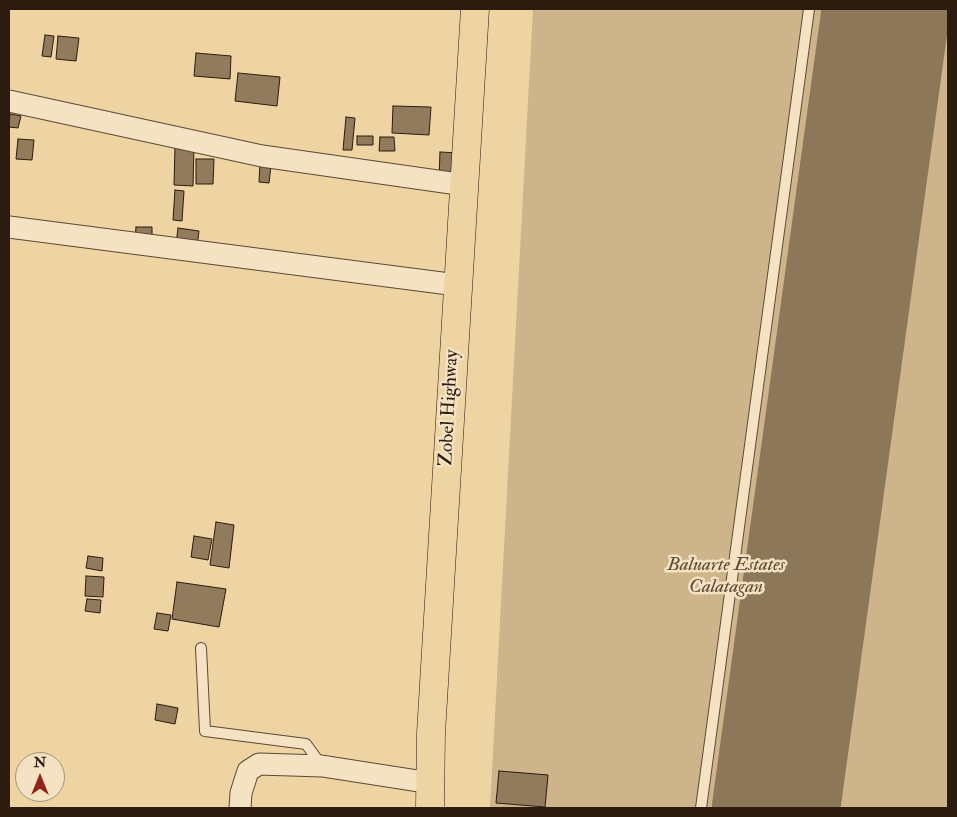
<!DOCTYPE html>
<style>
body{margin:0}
#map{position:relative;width:957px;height:817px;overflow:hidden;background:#eed3a3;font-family:"IM FELL Double Pica",serif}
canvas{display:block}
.frame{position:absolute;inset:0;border:10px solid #2c1b0f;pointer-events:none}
.north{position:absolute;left:15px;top:752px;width:50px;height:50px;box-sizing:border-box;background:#f4e2c3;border:1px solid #a4927b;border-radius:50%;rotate:0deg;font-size:14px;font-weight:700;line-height:20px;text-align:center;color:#2c1b0f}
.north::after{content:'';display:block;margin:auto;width:18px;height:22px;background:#8f2418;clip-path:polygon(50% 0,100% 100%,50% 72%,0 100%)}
</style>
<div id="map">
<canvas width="957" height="817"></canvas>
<div class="frame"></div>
<div class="north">N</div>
</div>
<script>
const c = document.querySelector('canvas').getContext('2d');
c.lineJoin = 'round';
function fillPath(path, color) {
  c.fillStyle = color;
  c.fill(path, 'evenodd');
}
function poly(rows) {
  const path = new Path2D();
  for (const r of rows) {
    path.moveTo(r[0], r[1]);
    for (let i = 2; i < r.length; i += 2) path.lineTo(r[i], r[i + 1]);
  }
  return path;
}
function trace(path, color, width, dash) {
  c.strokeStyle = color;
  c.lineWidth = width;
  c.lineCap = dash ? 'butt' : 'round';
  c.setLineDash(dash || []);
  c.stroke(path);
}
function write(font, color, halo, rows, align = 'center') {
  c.font = font + ' "IM FELL Double Pica",serif';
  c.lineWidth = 5;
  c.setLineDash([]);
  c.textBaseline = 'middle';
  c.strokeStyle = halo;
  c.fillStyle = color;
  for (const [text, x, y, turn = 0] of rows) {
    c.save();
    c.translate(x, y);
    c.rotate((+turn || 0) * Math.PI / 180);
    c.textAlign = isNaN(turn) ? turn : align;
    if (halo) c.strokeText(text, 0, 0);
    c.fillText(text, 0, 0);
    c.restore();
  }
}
fillPath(poly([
 [533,9,948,9,948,808,490,808]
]), '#cdb48a');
trace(poly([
 [776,808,886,9]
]), '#8d7759', 128);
const building = poly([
 [45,35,54,36,51,57,42,56,45,35],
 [58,36,79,38,76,61,56,59,58,36],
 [196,53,231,56,230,79,194,76,196,53],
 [238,73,280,77,277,106,235,101,238,73],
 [393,106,431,107,429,135,392,133,393,106],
 [10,114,21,116,18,128,9,127,10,114],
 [346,117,355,118,352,150,343,150,346,117],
 [357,136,373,136,373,145,357,145,357,136],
 [380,137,394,137,395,151,379,151,380,137],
 [18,139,34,140,32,160,16,159,18,139],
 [175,146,194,146,193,186,174,185,175,146],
 [440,152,460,153,459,180,439,179,440,152],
 [196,159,214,159,213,184,196,184,196,159],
 [260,164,271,165,269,183,259,182,260,164],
 [175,190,184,191,182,221,173,220,175,190],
 [136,227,152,227,152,239,135,239,136,227],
 [178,228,199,231,197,247,176,244,178,228],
 [216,522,234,525,229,568,210,565,216,522],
 [194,536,212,539,208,560,191,557,194,536],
 [88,556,103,558,102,571,86,568,88,556],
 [86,576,104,577,103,597,85,596,86,576],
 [177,582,226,589,219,627,172,619,177,582],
 [87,599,101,600,100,613,85,611,87,599],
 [157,613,171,615,168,631,154,629,157,613],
 [157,704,178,708,175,724,155,720,157,704],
 [499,771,548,775,545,807,496,803,499,771]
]);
fillPath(building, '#917b5c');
trace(building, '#2c1b0f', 1);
const lane = poly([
 [201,648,205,731,306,744,322,766],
 [701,808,809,9]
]);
const street = poly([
 [9,101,262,156,465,185],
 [9,227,457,285],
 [240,808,241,793,248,771,259,764,322,766,431,783]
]);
const primary = poly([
 [430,808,431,733,475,9]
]);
trace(lane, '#5c4934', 12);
trace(street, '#5c4934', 23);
trace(primary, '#2c1b0f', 29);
trace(lane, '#f4e2c3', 10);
trace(street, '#f4e2c3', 21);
trace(primary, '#eed3a3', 28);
write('19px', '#2c1b0f', '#f4e2c3', [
 ["Zobel Highway",450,408,-87]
]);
write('italic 19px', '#5c4934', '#f4e2c3', [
 ["Baluarte Estates",726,566],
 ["Calatagan",726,588]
]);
</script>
